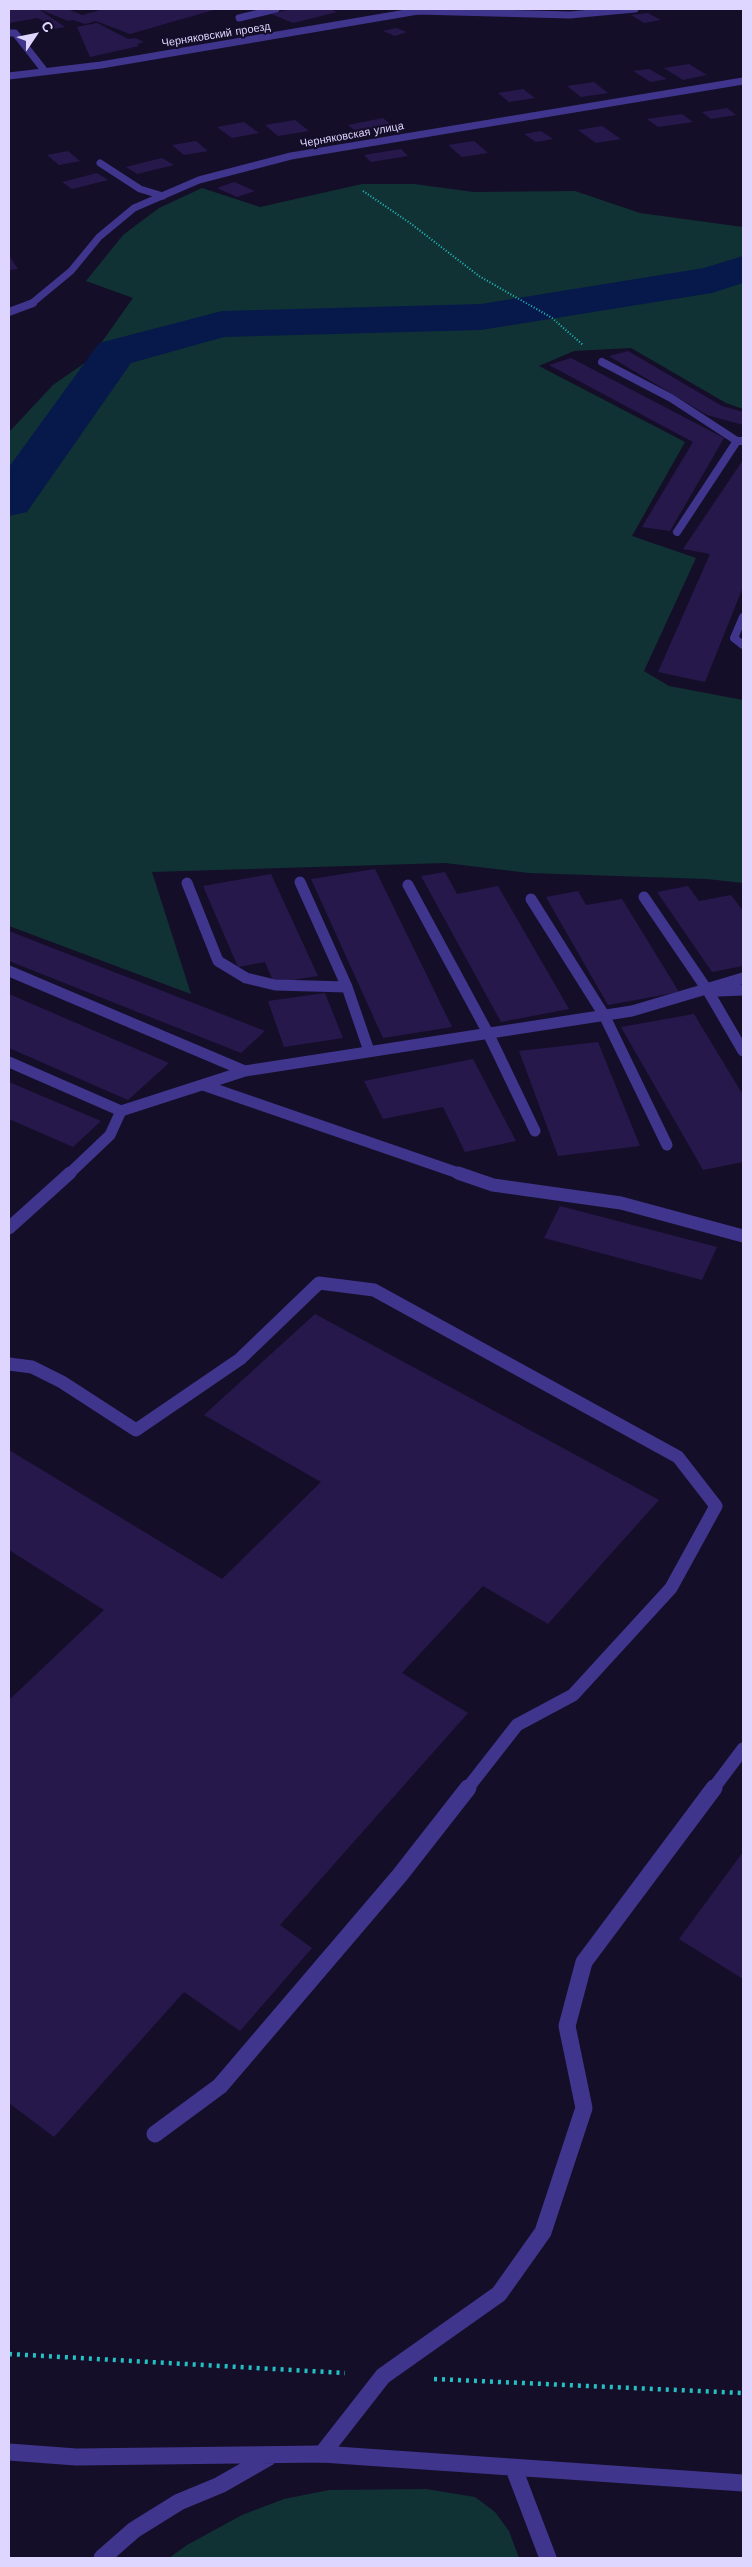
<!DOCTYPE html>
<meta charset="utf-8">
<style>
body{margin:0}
#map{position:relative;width:752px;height:2567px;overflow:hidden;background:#150e29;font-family:"Work Sans",sans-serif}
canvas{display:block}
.frame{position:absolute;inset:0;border:10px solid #ded6ff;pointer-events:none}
.north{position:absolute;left:10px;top:10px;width:50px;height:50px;-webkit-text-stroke:4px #150e29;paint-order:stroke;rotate:56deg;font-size:14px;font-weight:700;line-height:20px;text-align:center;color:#ded6ff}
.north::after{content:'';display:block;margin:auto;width:18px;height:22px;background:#ded6ff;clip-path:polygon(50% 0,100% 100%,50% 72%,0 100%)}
</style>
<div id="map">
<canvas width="752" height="2567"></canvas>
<div class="frame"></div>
<div class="north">С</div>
</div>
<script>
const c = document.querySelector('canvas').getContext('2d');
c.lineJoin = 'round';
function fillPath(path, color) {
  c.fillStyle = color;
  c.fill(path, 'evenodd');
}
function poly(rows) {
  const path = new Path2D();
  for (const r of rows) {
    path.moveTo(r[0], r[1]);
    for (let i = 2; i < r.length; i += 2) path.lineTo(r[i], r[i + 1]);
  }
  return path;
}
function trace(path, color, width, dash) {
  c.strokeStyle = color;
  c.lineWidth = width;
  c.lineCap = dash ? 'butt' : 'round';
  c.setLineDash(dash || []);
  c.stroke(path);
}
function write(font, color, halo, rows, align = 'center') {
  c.font = font + ' "Work Sans",sans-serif';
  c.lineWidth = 4.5;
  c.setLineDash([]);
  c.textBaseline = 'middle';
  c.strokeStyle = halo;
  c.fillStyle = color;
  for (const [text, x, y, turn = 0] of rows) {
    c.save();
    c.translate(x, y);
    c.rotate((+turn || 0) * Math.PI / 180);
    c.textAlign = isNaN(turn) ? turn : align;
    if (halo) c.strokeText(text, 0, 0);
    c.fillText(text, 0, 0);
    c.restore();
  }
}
fillPath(poly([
 [362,184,414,184,474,192,575,191,640,213,743,227,743,409,726,403,631,348,574,351,539,366,685,442,632,536,696,558,644,671,669,686,743,700,743,883,707,879,529,873,445,863,152,872,191,994,9,926,9,432,53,385,89,360,133,298,86,281,123,235,159,208,202,188,260,207],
 [426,2489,475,2497,495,2512,509,2531,519,2558,169,2558,187,2545,242,2515,284,2499,329,2490]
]), '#103234');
fillPath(poly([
 [743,256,743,283,712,293,481,330,224,337,131,363,27,512,9,516,9,467,99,343,222,311,481,304,704,268,743,256]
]), '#06194a');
fillPath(poly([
 [9,9,40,10,65,27,55,29,38,18,9,23],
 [39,9,67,9,82,15,104,9,217,9,130,34,96,21,85,24,73,20,68,21],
 [291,9,330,9,337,12,293,23,271,14],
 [648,13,661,20,644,23,631,15],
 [97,23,128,39,135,38,144,42,137,44,139,46,90,57,77,27],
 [396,28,407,32,395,36,383,31],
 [689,64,707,75,683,80,664,68],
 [649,69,667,79,651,82,633,71],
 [594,82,608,93,581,97,567,86],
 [523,89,535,98,509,102,498,93],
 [727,108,736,115,711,119,702,112],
 [682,114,693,122,658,127,647,119],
 [383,118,393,126,358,133,348,125],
 [295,120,309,131,278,136,265,125],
 [244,122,259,133,232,138,217,127],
 [602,126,621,139,596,143,578,130],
 [541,131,553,139,536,142,524,134],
 [196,141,208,151,184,155,172,145],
 [474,141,488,153,462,157,448,145],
 [401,149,408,156,371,162,364,155],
 [68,151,80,161,59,165,47,155],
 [162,158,174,165,137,174,126,167],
 [97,173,108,180,72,189,62,182],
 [234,182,255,191,237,197,217,188],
 [9,256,18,269,9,270],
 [628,351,722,406,743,412,743,425,707,415,609,356],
 [571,358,724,438,670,531,642,527,693,442,549,365],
 [743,460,743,587,705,682,658,672,710,554,683,549],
 [375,869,452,1027,383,1038,311,879],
 [445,872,457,894,498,886,569,1009,501,1022,421,876],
 [271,874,318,976,274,983,265,962,238,967,203,886],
 [688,886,699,901,731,895,743,911,743,966,712,972,657,892],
 [578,891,586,905,622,899,679,992,608,1005,546,897],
 [9,931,265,1031,241,1053,9,961],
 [325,993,343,1038,284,1047,268,1001],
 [9,994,169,1063,128,1100,9,1048],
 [694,1014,743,1095,743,1162,703,1170,621,1027],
 [598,1042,640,1146,558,1156,519,1051],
 [473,1059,516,1141,465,1152,443,1107,383,1119,364,1081],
 [9,1082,101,1121,73,1147,9,1119],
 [560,1206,717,1247,702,1280,544,1238],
 [315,1314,659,1500,548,1624,483,1586,402,1673,468,1713,280,1925,312,1948,240,2031,184,1992,54,2137,9,2103,9,1700,104,1610,9,1550,9,1450,222,1579,321,1482,204,1415],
 [743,1852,743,1979,679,1939]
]), '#27184c');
trace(poly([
 [363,191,410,223,479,276,552,318,583,345]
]), '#24c0c4', 2, [1, 2]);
trace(poly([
 [9,2354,345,2373],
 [434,2379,743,2393]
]), '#24c0c4', 4.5, [3, 5]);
trace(poly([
 [239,18,276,9],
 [9,33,15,33,44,70],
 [100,163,140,189,163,196]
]), '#3f358c', 7);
trace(poly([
 [602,362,671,398,737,441],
 [677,532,737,441,743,441],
 [743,617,734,638,743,645]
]), '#3f358c', 8);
trace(poly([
 [300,882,347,987],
 [187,883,218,961,246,978,275,985,347,987,369,1051],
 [408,885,488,1033,535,1131],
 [644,897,708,991,743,1051],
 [531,899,604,1015,667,1145],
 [9,971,245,1071],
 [718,991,743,990],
 [203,1085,461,1174],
 [121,1111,245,1071,632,1011,743,978]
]), '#3f358c', 11);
trace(poly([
 [458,1173,493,1185,621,1203,743,1236],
 [9,1364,32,1367,62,1382,136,1430,240,1359,319,1283,374,1290,678,1457,716,1506,671,1588,573,1695,517,1725,467,1789],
 [713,1789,743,1749]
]), '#3f358c', 13);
trace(poly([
 [155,2134,220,2086,400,1875,468,1788],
 [322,2454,383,2376,499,2294,543,2232,584,2108,567,2026,584,1962,714,1788]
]), '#3f358c', 17);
trace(poly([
 [9,76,101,65,418,11,570,15,635,9],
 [31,304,71,271,99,237,134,208,199,180,291,156,743,81]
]), '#3f358c', 7);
trace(poly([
 [9,312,33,303]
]), '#3f358c', 8);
trace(poly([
 [9,1062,121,1111,110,1135,69,1174]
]), '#3f358c', 11);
trace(poly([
 [9,1228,70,1173]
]), '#3f358c', 13);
trace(poly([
 [9,2452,76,2457,322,2454,743,2483],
 [514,2469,548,2558],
 [102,2558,134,2530,179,2502,220,2485,269,2457]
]), '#3f358c', 17);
trace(poly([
 [411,9,418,11]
]), '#3f358c', 7);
write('11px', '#ded6ff', '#150e29', [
 ["Черняковский проезд",216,35,-9],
 ["Черняковская улица",352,135,-10]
]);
</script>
